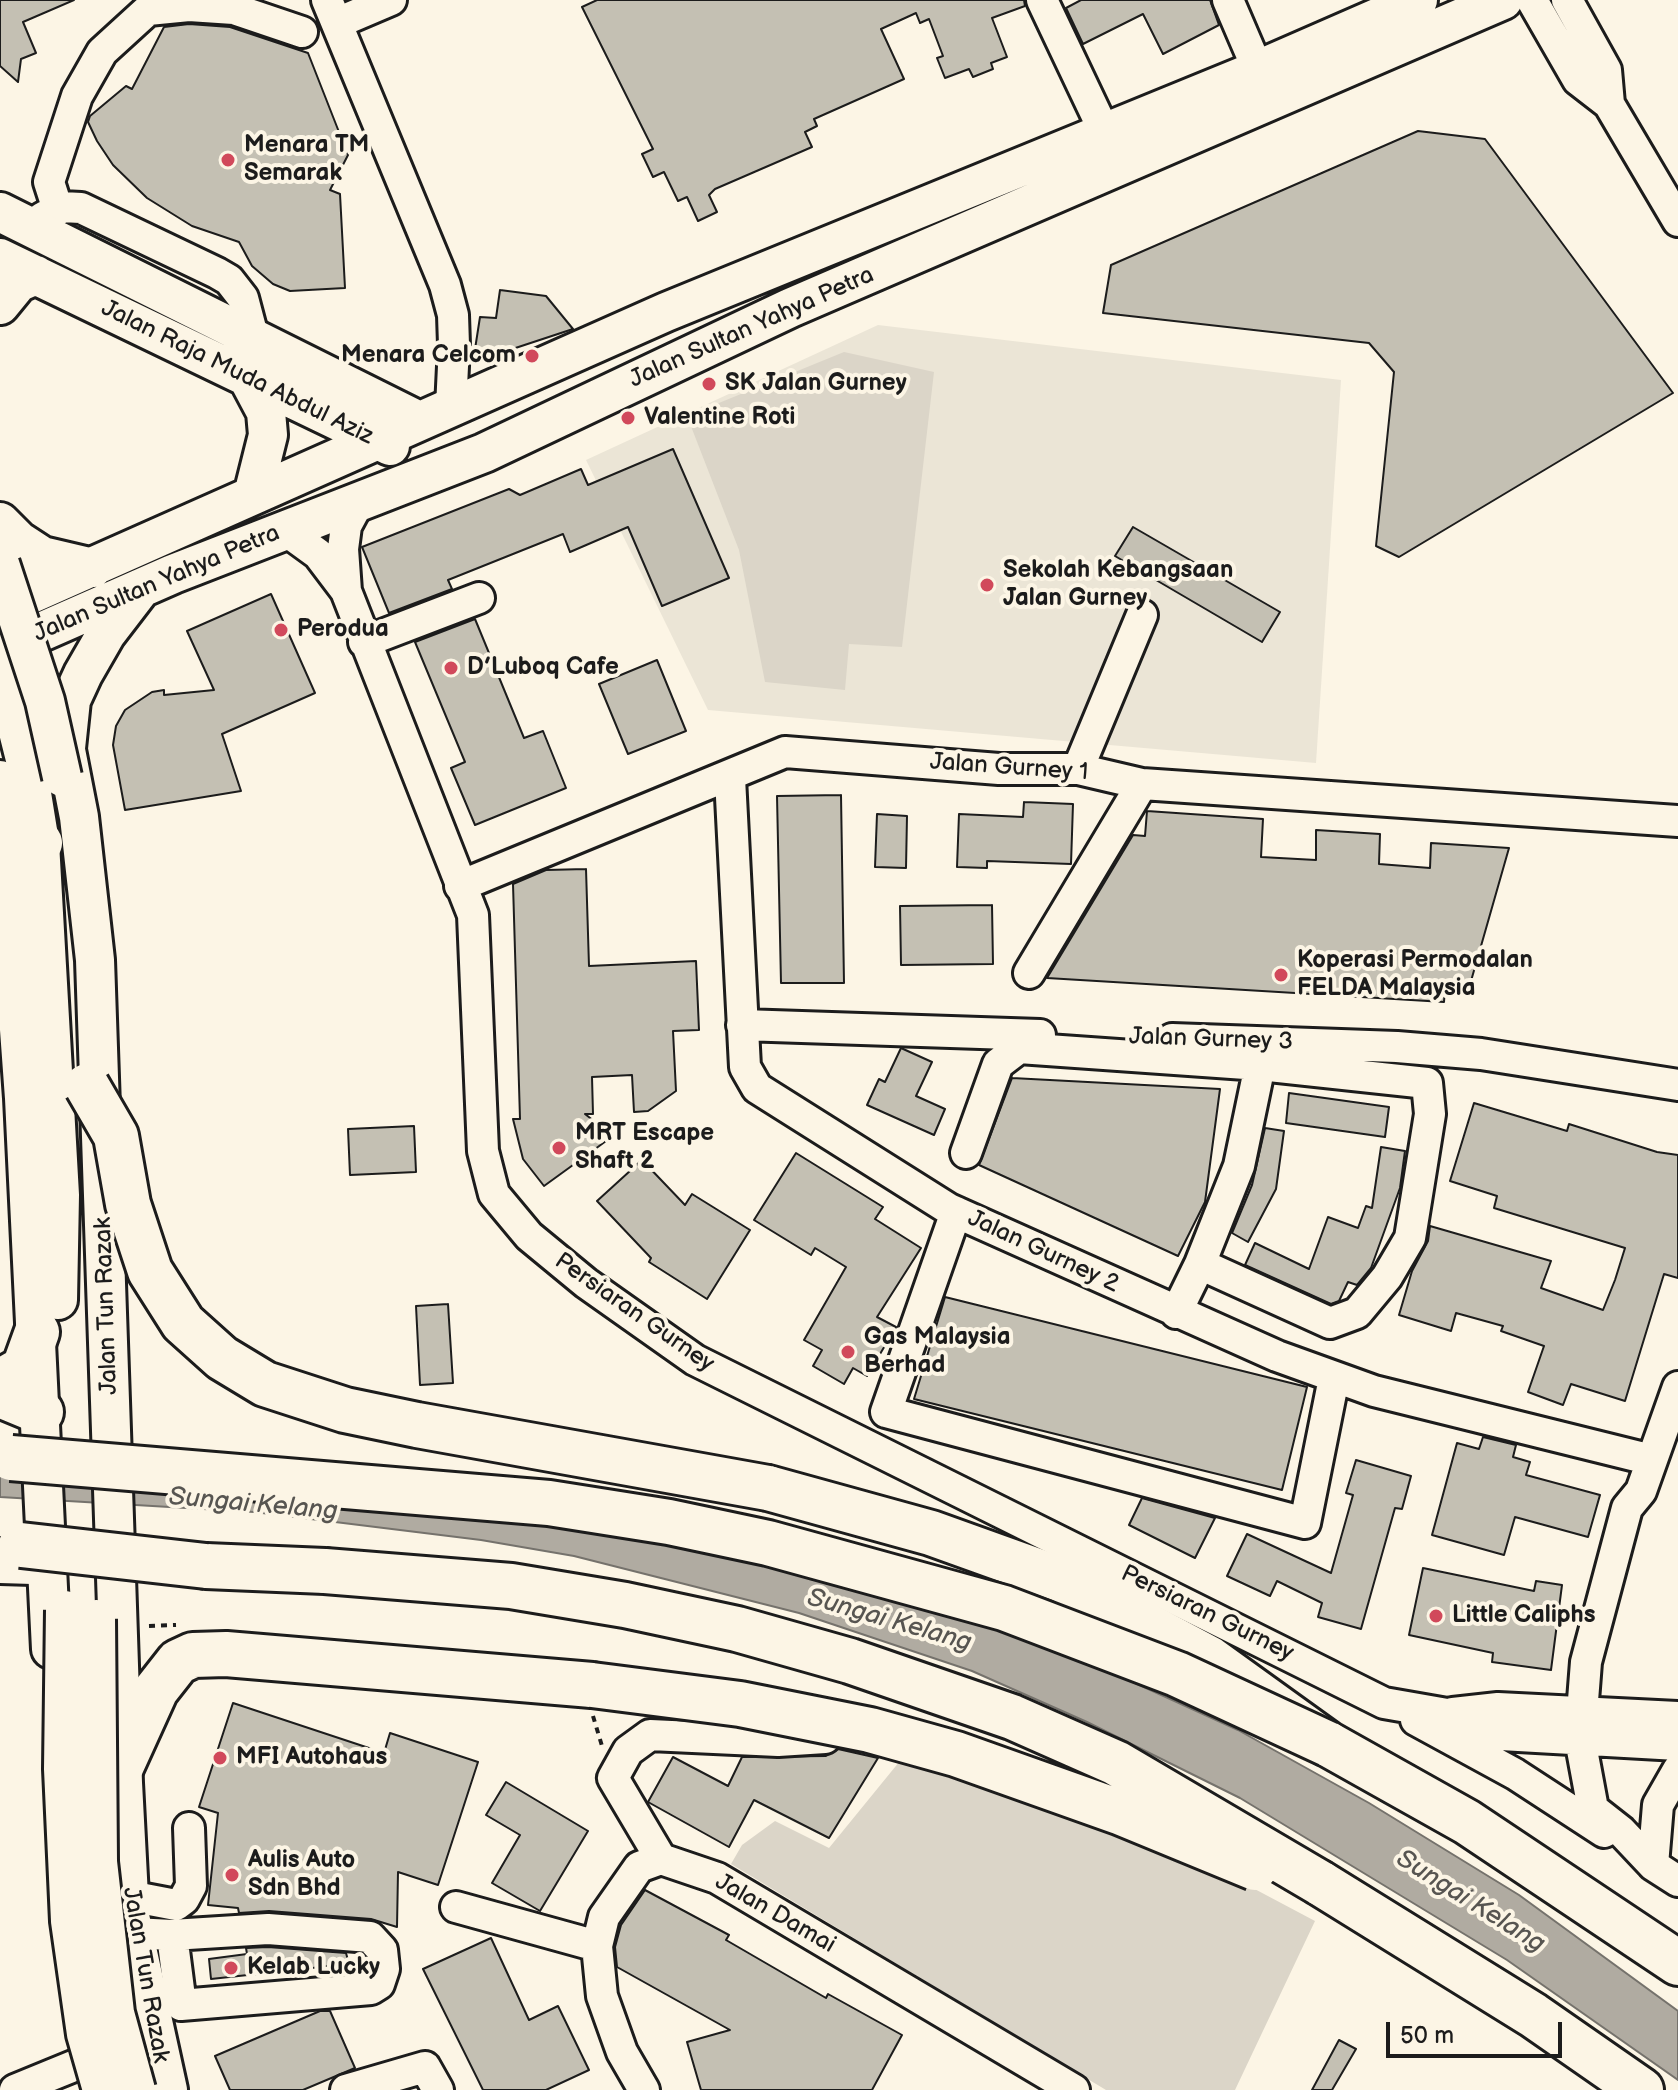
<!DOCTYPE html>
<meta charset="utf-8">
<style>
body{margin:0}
#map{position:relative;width:1678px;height:2090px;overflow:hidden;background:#fcf5e5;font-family:"Balsamiq Sans",sans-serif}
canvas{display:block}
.scale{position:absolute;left:1386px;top:2022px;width:176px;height:36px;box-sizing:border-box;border:4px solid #1c1c1c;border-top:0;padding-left:10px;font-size:24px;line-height:28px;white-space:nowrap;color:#1c1c1c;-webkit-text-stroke:6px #fcf5e5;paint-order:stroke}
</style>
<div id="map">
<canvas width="1678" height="2090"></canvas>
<div class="scale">50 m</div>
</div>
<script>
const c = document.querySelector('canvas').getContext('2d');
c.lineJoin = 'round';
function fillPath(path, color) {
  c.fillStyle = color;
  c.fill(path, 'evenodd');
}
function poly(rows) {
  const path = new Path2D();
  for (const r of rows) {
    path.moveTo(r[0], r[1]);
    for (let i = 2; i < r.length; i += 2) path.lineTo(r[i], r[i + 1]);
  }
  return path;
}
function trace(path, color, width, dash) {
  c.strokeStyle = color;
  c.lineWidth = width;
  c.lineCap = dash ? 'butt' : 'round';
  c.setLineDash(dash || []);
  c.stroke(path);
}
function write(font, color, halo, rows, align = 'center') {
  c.font = font + ' "Balsamiq Sans",sans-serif';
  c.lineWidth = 8;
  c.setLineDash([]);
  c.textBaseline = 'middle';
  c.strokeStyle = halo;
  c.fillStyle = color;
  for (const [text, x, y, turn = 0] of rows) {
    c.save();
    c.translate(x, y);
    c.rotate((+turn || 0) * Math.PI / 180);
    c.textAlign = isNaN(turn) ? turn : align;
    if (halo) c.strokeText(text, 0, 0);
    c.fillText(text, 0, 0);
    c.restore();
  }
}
fillPath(poly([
 [878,325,1341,380,1316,763,708,710,586,460]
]), '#ebe5d6');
fillPath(poly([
 [844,352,934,372,902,647,849,644,845,690,765,682,739,550,687,416],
 [904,1756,1232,1877,1315,1921,1235,2090,1106,2090,731,1864,742,1845,775,1821,829,1848]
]), '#dbd5c8');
const water = poly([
 [0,1472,323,1491,743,1552,993,1626,1100,1667,1238,1730,1369,1803,1519,1895,1678,2011,1678,2080,1507,1960,1240,1798,1087,1722,972,1671,799,1613,574,1556,481,1540,254,1512,0,1497,0,1472]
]);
fillPath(water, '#b0aba1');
trace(water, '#75726c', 2);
const building = poly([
 [0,0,74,0,23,22,36,53,21,59,18,82,0,66,0,0],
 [597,0,1024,0,1025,6,992,18,1007,57,991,63,993,69,973,77,969,69,945,78,937,58,943,56,929,19,920,23,916,13,881,29,904,79,814,119,817,126,805,132,812,147,715,189,709,195,717,212,698,221,687,197,678,201,664,172,653,177,642,154,653,149,582,7,597,0],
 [1081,0,1210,0,1219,25,1163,54,1143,14,1083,44,1066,8,1081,0],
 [189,24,230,27,308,53,348,155,330,190,340,194,345,288,290,291,273,284,252,266,239,242,192,226,147,198,113,165,97,141,88,122,90,116,126,86,132,89,164,27,189,24],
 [1418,131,1485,139,1673,393,1399,557,1376,546,1394,372,1369,343,1103,313,1111,265,1418,131],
 [500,290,546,296,573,329,473,362,480,317,496,318,500,290],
 [673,449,729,578,662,606,628,527,570,552,563,534,448,580,452,589,389,613,362,547,509,489,520,495,581,469,588,485,673,449],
 [1133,527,1280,612,1262,642,1115,556,1133,527],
 [271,594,315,693,222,734,241,791,125,810,113,745,116,726,125,710,152,692,164,690,164,695,214,690,187,631,271,594],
 [475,619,524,738,543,731,566,788,475,825,451,768,465,762,415,642,475,619],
 [657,660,686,731,628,754,599,684,657,660],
 [841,795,844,983,781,983,777,796,841,795],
 [1024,802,1073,804,1071,864,987,861,987,868,957,867,959,814,1023,817,1024,802],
 [1147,811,1263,819,1261,857,1316,860,1316,830,1380,834,1379,864,1430,868,1431,843,1509,848,1469,988,1445,987,1444,1002,1047,978,1133,835,1145,836,1147,811],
 [877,814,907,816,906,868,875,867,877,814],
 [586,869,589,966,696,961,699,1030,673,1031,676,1091,648,1111,634,1112,632,1075,592,1077,593,1114,585,1114,613,1136,544,1186,523,1159,513,1119,520,1119,513,884,546,870,586,869],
 [992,905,993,964,901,965,900,906,992,905],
 [901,1048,932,1062,916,1096,945,1109,934,1135,867,1105,879,1079,885,1082,901,1048],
 [1012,1078,1220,1089,1205,1202,1178,1256,979,1165,1012,1078],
 [1289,1093,1389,1107,1385,1137,1286,1123,1289,1093],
 [1474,1103,1567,1131,1569,1124,1657,1152,1678,1155,1678,1278,1664,1274,1625,1401,1571,1384,1563,1405,1528,1392,1544,1346,1501,1331,1503,1326,1456,1313,1451,1331,1399,1315,1412,1271,1428,1241,1430,1226,1551,1261,1541,1288,1603,1310,1615,1280,1625,1248,1494,1208,1497,1196,1450,1181,1474,1103],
 [414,1126,416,1172,350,1175,348,1129,414,1126],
 [1265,1128,1284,1131,1276,1189,1248,1242,1232,1233,1252,1185,1265,1128],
 [1381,1147,1405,1151,1400,1188,1371,1268,1357,1285,1348,1282,1339,1301,1331,1304,1245,1265,1255,1243,1309,1269,1328,1217,1358,1228,1366,1206,1372,1208,1381,1147],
 [796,1153,883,1207,875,1219,921,1248,877,1317,896,1327,867,1376,853,1368,844,1384,813,1366,822,1350,804,1340,846,1267,815,1248,811,1255,754,1220,796,1153],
 [642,1160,685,1205,692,1194,750,1230,707,1299,649,1262,651,1258,597,1201,642,1160],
 [945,1297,1307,1387,1282,1490,914,1399,945,1297],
 [448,1304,453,1383,420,1385,416,1306,448,1304],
 [1483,1437,1516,1445,1513,1457,1530,1462,1526,1475,1600,1495,1588,1537,1515,1517,1504,1555,1432,1535,1457,1443,1479,1449,1483,1437],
 [1356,1460,1411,1476,1402,1509,1395,1508,1361,1629,1318,1617,1322,1603,1277,1581,1270,1596,1227,1576,1247,1534,1331,1573,1353,1495,1346,1493,1356,1460],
 [1142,1498,1215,1518,1195,1558,1129,1525,1142,1498],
 [1423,1568,1534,1591,1536,1581,1562,1585,1551,1670,1492,1662,1493,1653,1409,1635,1423,1568],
 [233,1703,384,1753,390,1733,478,1762,438,1885,398,1872,397,1927,371,1919,269,1911,239,1913,238,1908,208,1905,218,1813,199,1807,233,1703],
 [838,1749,878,1758,829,1838,754,1800,729,1847,648,1802,673,1757,728,1786,742,1757,826,1756,838,1749],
 [506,1782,588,1831,540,1911,492,1883,520,1835,486,1815,506,1782],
 [645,1890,729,1935,726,1940,826,1998,828,1994,902,2035,872,2090,701,2090,687,2042,730,2030,617,1967,615,1947,621,1925,645,1890],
 [491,1938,529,2020,558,2006,589,2070,546,2090,483,2090,423,1969,491,1938],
 [268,1947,346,1953,349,1964,211,1979,209,1959,247,1954,246,1948,268,1947],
 [320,2011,330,2011,355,2068,303,2090,230,2090,215,2056,320,2011],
 [1339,2040,1356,2049,1332,2090,1312,2090,1339,2040]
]);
fillPath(building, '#c4c0b3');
trace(building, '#1c1c1c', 2);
const minor = poly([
 [327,0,445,285,453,315,454,345,451,408],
 [1042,0,1105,133],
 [1228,0,1258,70],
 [1532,0,1578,80,1609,104,1678,221],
 [1567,0,1606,70,1609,104],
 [337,23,391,0],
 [58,210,49,182,77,96,102,52,148,10,189,6,234,9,302,32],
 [42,218,62,207,81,208,217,273,229,280,243,298,253,336],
 [360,500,346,526,343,549,346,591,473,915,483,1151,494,1194,529,1236,586,1283,695,1360,1384,1703,1447,1714,1501,1735,1678,1745],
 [285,530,318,554,346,591],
 [364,642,479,598],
 [1078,769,1142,615],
 [730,778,745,1067,757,1088,949,1209,1277,1356,1374,1391,1652,1460],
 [460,886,785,752,999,769,1078,769,1142,784,1678,821],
 [1029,973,1142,784],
 [742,1025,1040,1035],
 [1172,1039,1397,1047,1481,1054,1678,1085],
 [966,1153,998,1064,1019,1048,1260,1065,1427,1083,1430,1114,1410,1238,1387,1277,1357,1313,1330,1323,1200,1264],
 [956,1212,886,1412,1305,1523,1334,1378],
 [1176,1313,1200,1264,1239,1166,1260,1065],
 [1678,1387,1641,1491,1627,1508,1586,1662,1580,1739,1593,1809,1621,1831,1653,1865,1678,1881],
 [1453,1713,1498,1708,1678,1717],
 [1416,1720,1515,1774,1604,1832],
 [661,1859,613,1778,628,1751,650,1735,778,1741,825,1738],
 [1653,1865,1658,1805,1678,1770],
 [129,1896,176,1905,184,1899,191,1886,189,1828],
 [456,1907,597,1946],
 [133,1933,172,1935,268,1929,370,1937,382,1950,384,1969,379,1984,371,1989,181,2005,172,1935],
 [15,2090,76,2065,116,2060],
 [346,2090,425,2067,438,2090],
 [644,2090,622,2052,602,1996,597,1946,604,1917,639,1867,661,1859,717,1878,1074,2090]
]);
const major = poly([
 [0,212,419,421],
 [0,258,390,446],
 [0,305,18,283,36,275],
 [249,380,266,412,268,435,253,495],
 [0,522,19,541,42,556,93,568],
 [0,529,24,596],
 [2,607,666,312,1258,70,1418,0],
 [0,650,173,574,484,453,790,308,1503,0],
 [0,660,29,775,40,843,60,1195,58,1300],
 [64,740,79,817,95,960,123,1783,130,1916,168,2090],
 [66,748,71,700,83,674,106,634,139,591],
 [0,830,9,892,24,1098,51,1649]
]);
const highway = poly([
 [0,783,40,843],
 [0,1382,24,1368,37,1332],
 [0,1395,41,1412],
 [768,1488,931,1533,1062,1580,1210,1659,1328,1744,1467,1822,1678,1963],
 [0,1561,33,1562],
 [206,1566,325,1571],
 [122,1765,156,1690,178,1662,193,1655,226,1654,592,1685],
 [1320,1883,1533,2015,1641,2090]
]);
trace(minor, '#1c1c1c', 36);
trace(major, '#1c1c1c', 44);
trace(highway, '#1c1c1c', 50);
trace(poly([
 [149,1626,176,1625],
 [593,1716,602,1746]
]), '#1c1c1c', 4, [6, 6]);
trace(minor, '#fcf5e5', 30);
trace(major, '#fcf5e5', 38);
trace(highway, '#fcf5e5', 44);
const majorBridge = poly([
 [0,564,45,701,62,777],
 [65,1610,63,1769,70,1921,86,2034,102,2090],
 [96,1619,98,1862,115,2013,136,2090]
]);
const highwayBridge = poly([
 [87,1086,116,1136,128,1204,150,1271,183,1323,222,1358,265,1384,345,1410,417,1425,768,1488],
 [11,1458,549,1503,669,1522,768,1543,1004,1608,1177,1674,1328,1744],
 [21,1545,206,1566],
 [325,1571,511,1586,625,1605,737,1629,850,1661,1012,1717,1116,1763,1320,1883],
 [592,1685,740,1704,870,1730,956,1754,1119,1812,1255,1868]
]);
trace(majorBridge, '#1c1c1c', 44, []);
trace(highwayBridge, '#1c1c1c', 50, []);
trace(majorBridge, '#fcf5e5', 38);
trace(highwayBridge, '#fcf5e5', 44);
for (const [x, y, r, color] of [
 [228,160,8,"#d1495b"],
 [532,356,8,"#d1495b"],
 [709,384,8,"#d1495b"],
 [628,418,8,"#d1495b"],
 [987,585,8,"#d1495b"],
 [281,630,8,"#d1495b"],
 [451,668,8,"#d1495b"],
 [1281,975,8,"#d1495b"],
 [559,1148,8,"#d1495b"],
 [848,1352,8,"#d1495b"],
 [1436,1616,8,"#d1495b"],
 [220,1758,8,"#d1495b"],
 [232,1875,8,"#d1495b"],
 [231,1968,8,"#d1495b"]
]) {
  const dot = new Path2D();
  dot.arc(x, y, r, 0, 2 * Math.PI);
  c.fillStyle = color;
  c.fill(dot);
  trace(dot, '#fcf5e5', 3);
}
write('bold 24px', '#1c1c1c', '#fcf5e5', [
 ["Menara TM",244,146],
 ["Semarak",244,174],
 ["Menara Celcom",516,356,"right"],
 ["SK Jalan Gurney",725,384],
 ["Valentine Roti",644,418],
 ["Sekolah Kebangsaan",1003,571],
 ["Jalan Gurney",1003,599],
 ["Perodua",297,630],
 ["D’Luboq Cafe",467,668],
 ["Koperasi Permodalan",1297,961],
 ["FELDA Malaysia",1297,989],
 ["MRT Escape",575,1134],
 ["Shaft 2",575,1162],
 ["Gas Malaysia",864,1338],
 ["Berhad",864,1366],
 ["Little Caliphs",1452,1616],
 ["MFI Autohaus",236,1758],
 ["Aulis Auto",248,1861],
 ["Sdn Bhd",248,1889],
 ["Kelab Lucky",247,1968]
], 'left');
write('24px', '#1c1c1c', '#fcf5e5', [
 ["Jalan Sultan Yahya Petra",752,328,-24],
 ["Jalan Raja Muda Abdul Aziz",237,373,26],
 ["Jalan Sultan Yahya Petra",157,584,-23],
 ["Jalan Gurney 1",1009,768,4],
 ["Jalan Gurney 3",1211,1040,2],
 ["Jalan Gurney 2",1043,1252,25],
 ["Jalan Tun Razak",107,1306,-92],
 ["Persiaran Gurney",634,1313,35],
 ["Persiaran Gurney",1207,1614,26],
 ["Jalan Damai",775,1914,30],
 ["Jalan Tun Razak",145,1975,80]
]);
write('italic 26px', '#575551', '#fcf5e5', [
 ["Sungai Kelang",253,1505,5],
 ["Sungai Kelang",889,1621,16],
 ["Sungai Kelang",1470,1902,32]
]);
</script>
